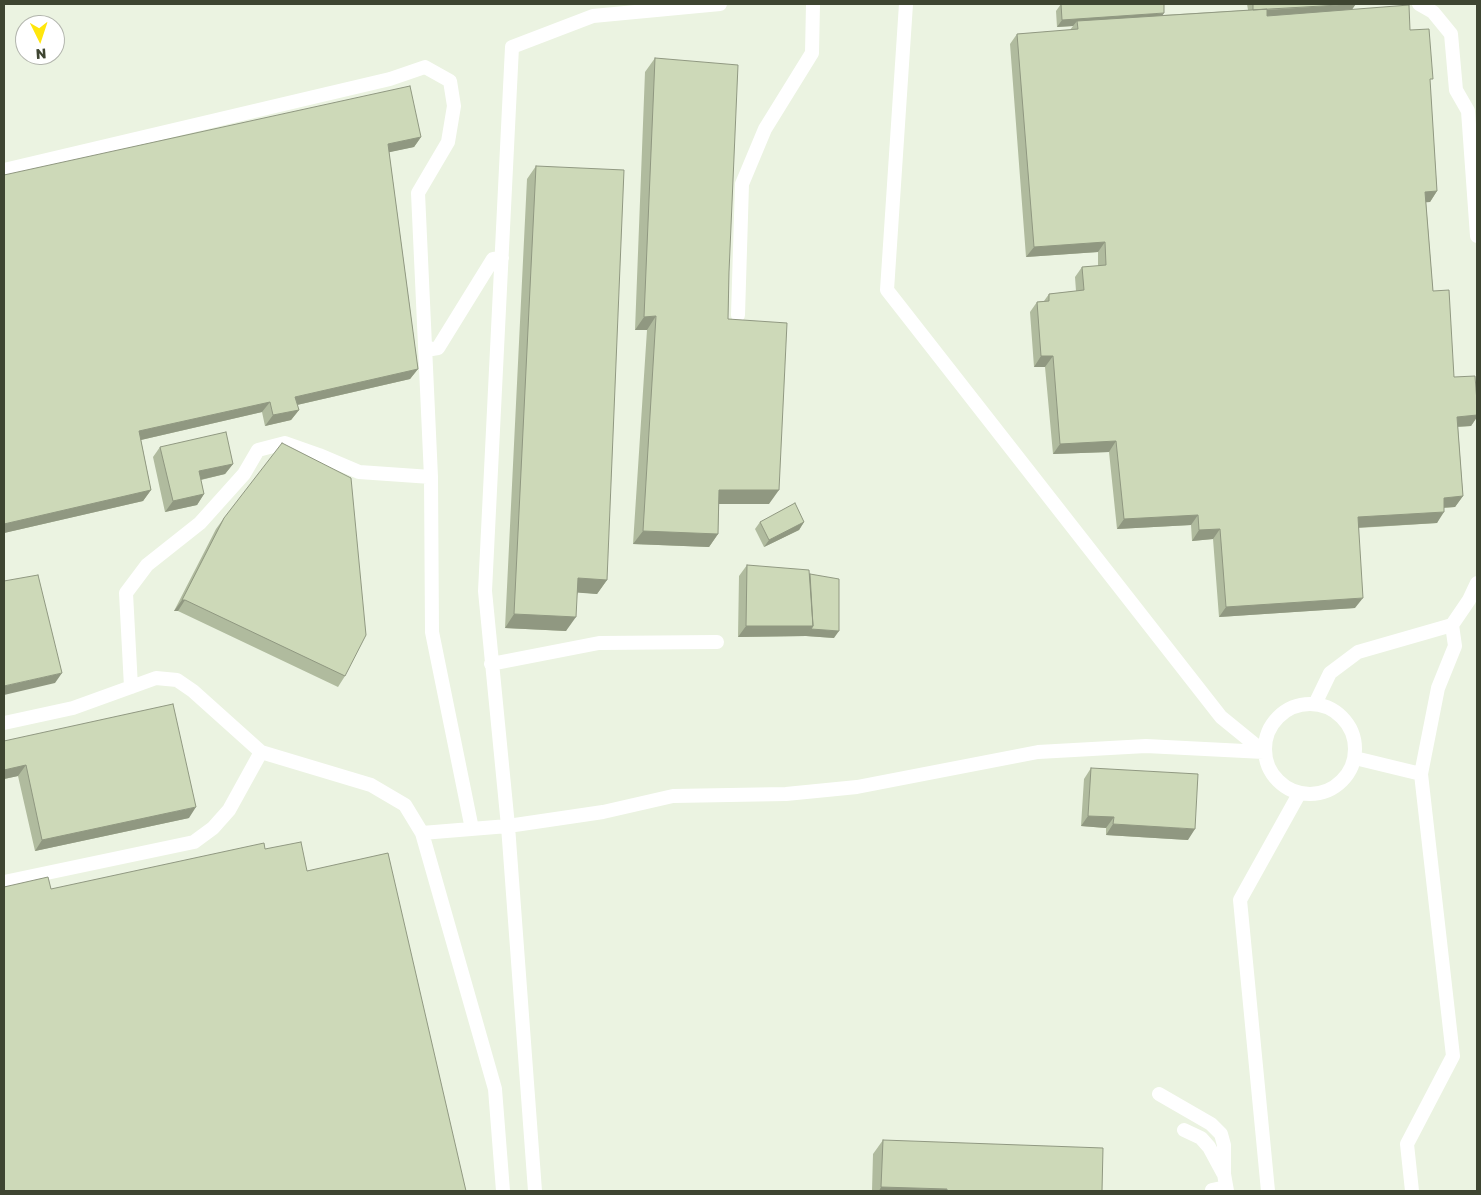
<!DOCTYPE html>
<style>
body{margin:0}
#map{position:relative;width:1481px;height:1195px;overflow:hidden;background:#ebf3e1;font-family:"Golos Text",sans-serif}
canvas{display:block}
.frame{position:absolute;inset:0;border:5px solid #3e4531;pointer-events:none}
.north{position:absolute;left:15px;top:15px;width:50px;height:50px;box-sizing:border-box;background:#fff;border:1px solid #b2b5ad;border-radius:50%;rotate:176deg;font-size:14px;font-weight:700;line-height:20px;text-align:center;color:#3e4531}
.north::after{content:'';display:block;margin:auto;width:18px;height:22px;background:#ffe60c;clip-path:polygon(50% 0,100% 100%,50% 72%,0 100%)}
</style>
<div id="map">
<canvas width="1481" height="1195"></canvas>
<div class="frame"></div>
<div class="north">N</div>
</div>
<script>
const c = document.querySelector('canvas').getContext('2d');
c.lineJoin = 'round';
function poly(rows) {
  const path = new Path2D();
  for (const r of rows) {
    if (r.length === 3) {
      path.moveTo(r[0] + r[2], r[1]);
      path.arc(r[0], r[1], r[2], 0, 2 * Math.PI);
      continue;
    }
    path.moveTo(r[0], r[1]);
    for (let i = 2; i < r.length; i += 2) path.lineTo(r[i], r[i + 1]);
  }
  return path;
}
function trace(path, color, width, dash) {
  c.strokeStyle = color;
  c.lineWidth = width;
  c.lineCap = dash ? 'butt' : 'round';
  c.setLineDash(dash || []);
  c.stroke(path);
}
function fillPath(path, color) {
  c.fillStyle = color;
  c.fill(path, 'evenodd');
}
trace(poly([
 [906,4,887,290,1221,717,1264,752],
 [1419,4,1433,12,1451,34,1456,90,1468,111,1477,236],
 [4,170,390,79,425,67,450,81,454,106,448,142,418,193,431,477,432,632,472,829],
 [738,315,742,184,765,129,812,53,813,4],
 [426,350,438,348,493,259,502,258],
 [491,664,599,643,717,642],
 [131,687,126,593,147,565,200,523,244,474,258,450,285,443,319,455,359,472,431,477],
 [1310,749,45],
 [1315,704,1330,673,1358,652,1452,625,1469,600,1477,583],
 [4,723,73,708,156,678,177,680,193,691,261,752,371,785,405,805,422,833],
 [1355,758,1421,774],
 [4,882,194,842,213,828,229,810,261,752],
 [1159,1094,1211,1124,1221,1134,1224,1145,1224,1174,1227,1191],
 [1184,1130,1201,1138,1209,1147,1223,1173],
 [1212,1190,1226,1187],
 [503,1191,495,1089,422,833,508,826,485,591,512,47,593,16,720,4],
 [535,1191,508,826,603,812,673,796,786,794,857,787,1038,752,1146,746,1264,752],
 [1268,1191,1240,900,1299,794],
 [1412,1191,1407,1144,1453,1056,1421,774,1438,688,1455,646,1452,625]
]), '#fff', 14);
fillPath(poly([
 [1061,4,1163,15,1248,10,1247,4,1355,4,1352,10,1410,30,1430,83,1437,191,1430,202,1426,202,1433,291,1454,377,1477,402,1477,417,1471,426,1458,427,1463,496,1455,507,1444,508,1437,523,1359,528,1355,608,1219,617,1213,539,1192,541,1191,525,1117,529,1109,452,1053,454,1045,367,1034,367,1030,312,1037,302,1044,301,1049,294,1076,291,1075,277,1082,267,1098,266,1098,252,1026,257,1010,44,1017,34,1070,30,1073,26,1057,27,1056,11],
 [655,58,729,272,728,319,769,504,719,504,718,534,709,547,633,544,647,330,635,330,645,72],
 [421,137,414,147,389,152,418,369,410,379,297,405,299,410,291,420,265,426,262,412,141,440,151,490,143,501,4,533,4,175],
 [536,166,607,580,597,594,578,592,566,631,505,628,527,179],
 [160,447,233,464,225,474,201,480,204,494,197,505,165,512,153,457],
 [224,518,345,676,338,687,178,611,174,611,216,529],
 [760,522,804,522,799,530,764,547,755,529],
 [747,565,810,574,834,638,806,636,738,637,739,576],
 [4,741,189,818,35,851,18,776,4,779],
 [1091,768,1188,840,1106,835,1106,828,1081,826,1084,779],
 [883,1140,1102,1191,872,1191,873,1154]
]), '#b0bb9e');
fillPath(poly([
 [1356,4,1350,12,1248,18,1253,11],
 [1164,13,1159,21,1077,21,1073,26,1057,27,1062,20],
 [421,137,414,147,381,154,388,144],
 [1437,191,1430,202,1418,203,1425,192],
 [1105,242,1098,252,1026,257,1034,247],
 [656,316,647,330,635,330,644,317],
 [1041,356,1053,356,1045,367,1034,367],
 [418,369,410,379,288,407,295,397],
 [270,402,262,412,132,442,139,431],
 [299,410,291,420,265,426,273,415],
 [1477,415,1477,417,1471,426,1450,427,1457,417],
 [1116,441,1109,452,1053,454,1060,444],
 [233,464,225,474,191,482,199,471],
 [151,490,143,501,4,533,4,524],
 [719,490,779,490,769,504,710,504],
 [204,494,197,505,165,512,173,501],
 [1463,496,1455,507,1436,508,1444,498],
 [1444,512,1437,523,1351,528,1358,517],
 [1198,515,1191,525,1117,529,1124,519],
 [804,522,799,530,764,547,769,540],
 [1220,529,1213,539,1192,541,1199,530],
 [643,531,718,534,709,547,633,544],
 [578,578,607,580,597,594,569,592],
 [1363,598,1355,608,1219,617,1226,607],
 [182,600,185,600,178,611,174,611],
 [514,614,576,617,566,631,505,628],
 [746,626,813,626,806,636,738,637],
 [811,629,839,631,834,638,806,636],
 [62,673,55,683,4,695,4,686],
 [26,765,18,776,4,779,4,770],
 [196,807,189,818,35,851,42,840],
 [1088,816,1114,817,1106,828,1081,826],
 [1113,824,1195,829,1188,840,1106,835],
 [881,1187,947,1189,945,1191,879,1191]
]), '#909881');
const building = poly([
 [1061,4,1164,4,1164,13,1062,20,1061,4],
 [1253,4,1356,4,1253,10,1253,4],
 [1409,5,1410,30,1429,29,1433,79,1430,79,1437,191,1425,192,1433,291,1449,290,1454,377,1475,376,1477,402,1477,415,1457,417,1463,496,1444,498,1444,512,1358,517,1363,598,1226,607,1220,529,1199,530,1198,515,1124,519,1116,441,1060,444,1053,356,1041,356,1037,302,1049,301,1049,294,1084,290,1082,267,1106,265,1105,242,1034,247,1017,34,1078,29,1077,21,1267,9,1267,16,1409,5],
 [655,58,738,65,729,272,728,319,787,323,779,490,719,490,718,534,643,531,656,316,644,317,655,58],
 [410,86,421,137,388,144,418,369,295,397,299,410,273,415,270,402,139,431,151,490,4,524,4,175,410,86],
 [536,166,624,170,607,580,578,578,576,617,514,614,536,166],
 [226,432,233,464,199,471,204,494,173,501,160,447,226,432],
 [282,443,351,478,366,635,345,676,185,600,182,600,224,518,282,443],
 [795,503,804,522,769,540,760,522,795,503],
 [747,565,809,570,813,626,746,626,747,565],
 [810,574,839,579,839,631,811,629,813,626,810,574],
 [38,575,62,673,4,686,4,581,38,575],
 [173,704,196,807,42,840,26,765,4,770,4,741,173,704],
 [1091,768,1198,774,1195,829,1113,824,1114,817,1088,816,1091,768],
 [301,842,307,871,388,853,466,1191,4,1191,4,887,48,877,51,889,264,843,265,849,301,842],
 [883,1140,1103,1148,1102,1191,947,1191,947,1189,881,1187,883,1140]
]);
fillPath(building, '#cdd9b8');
trace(building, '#909881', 1);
</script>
